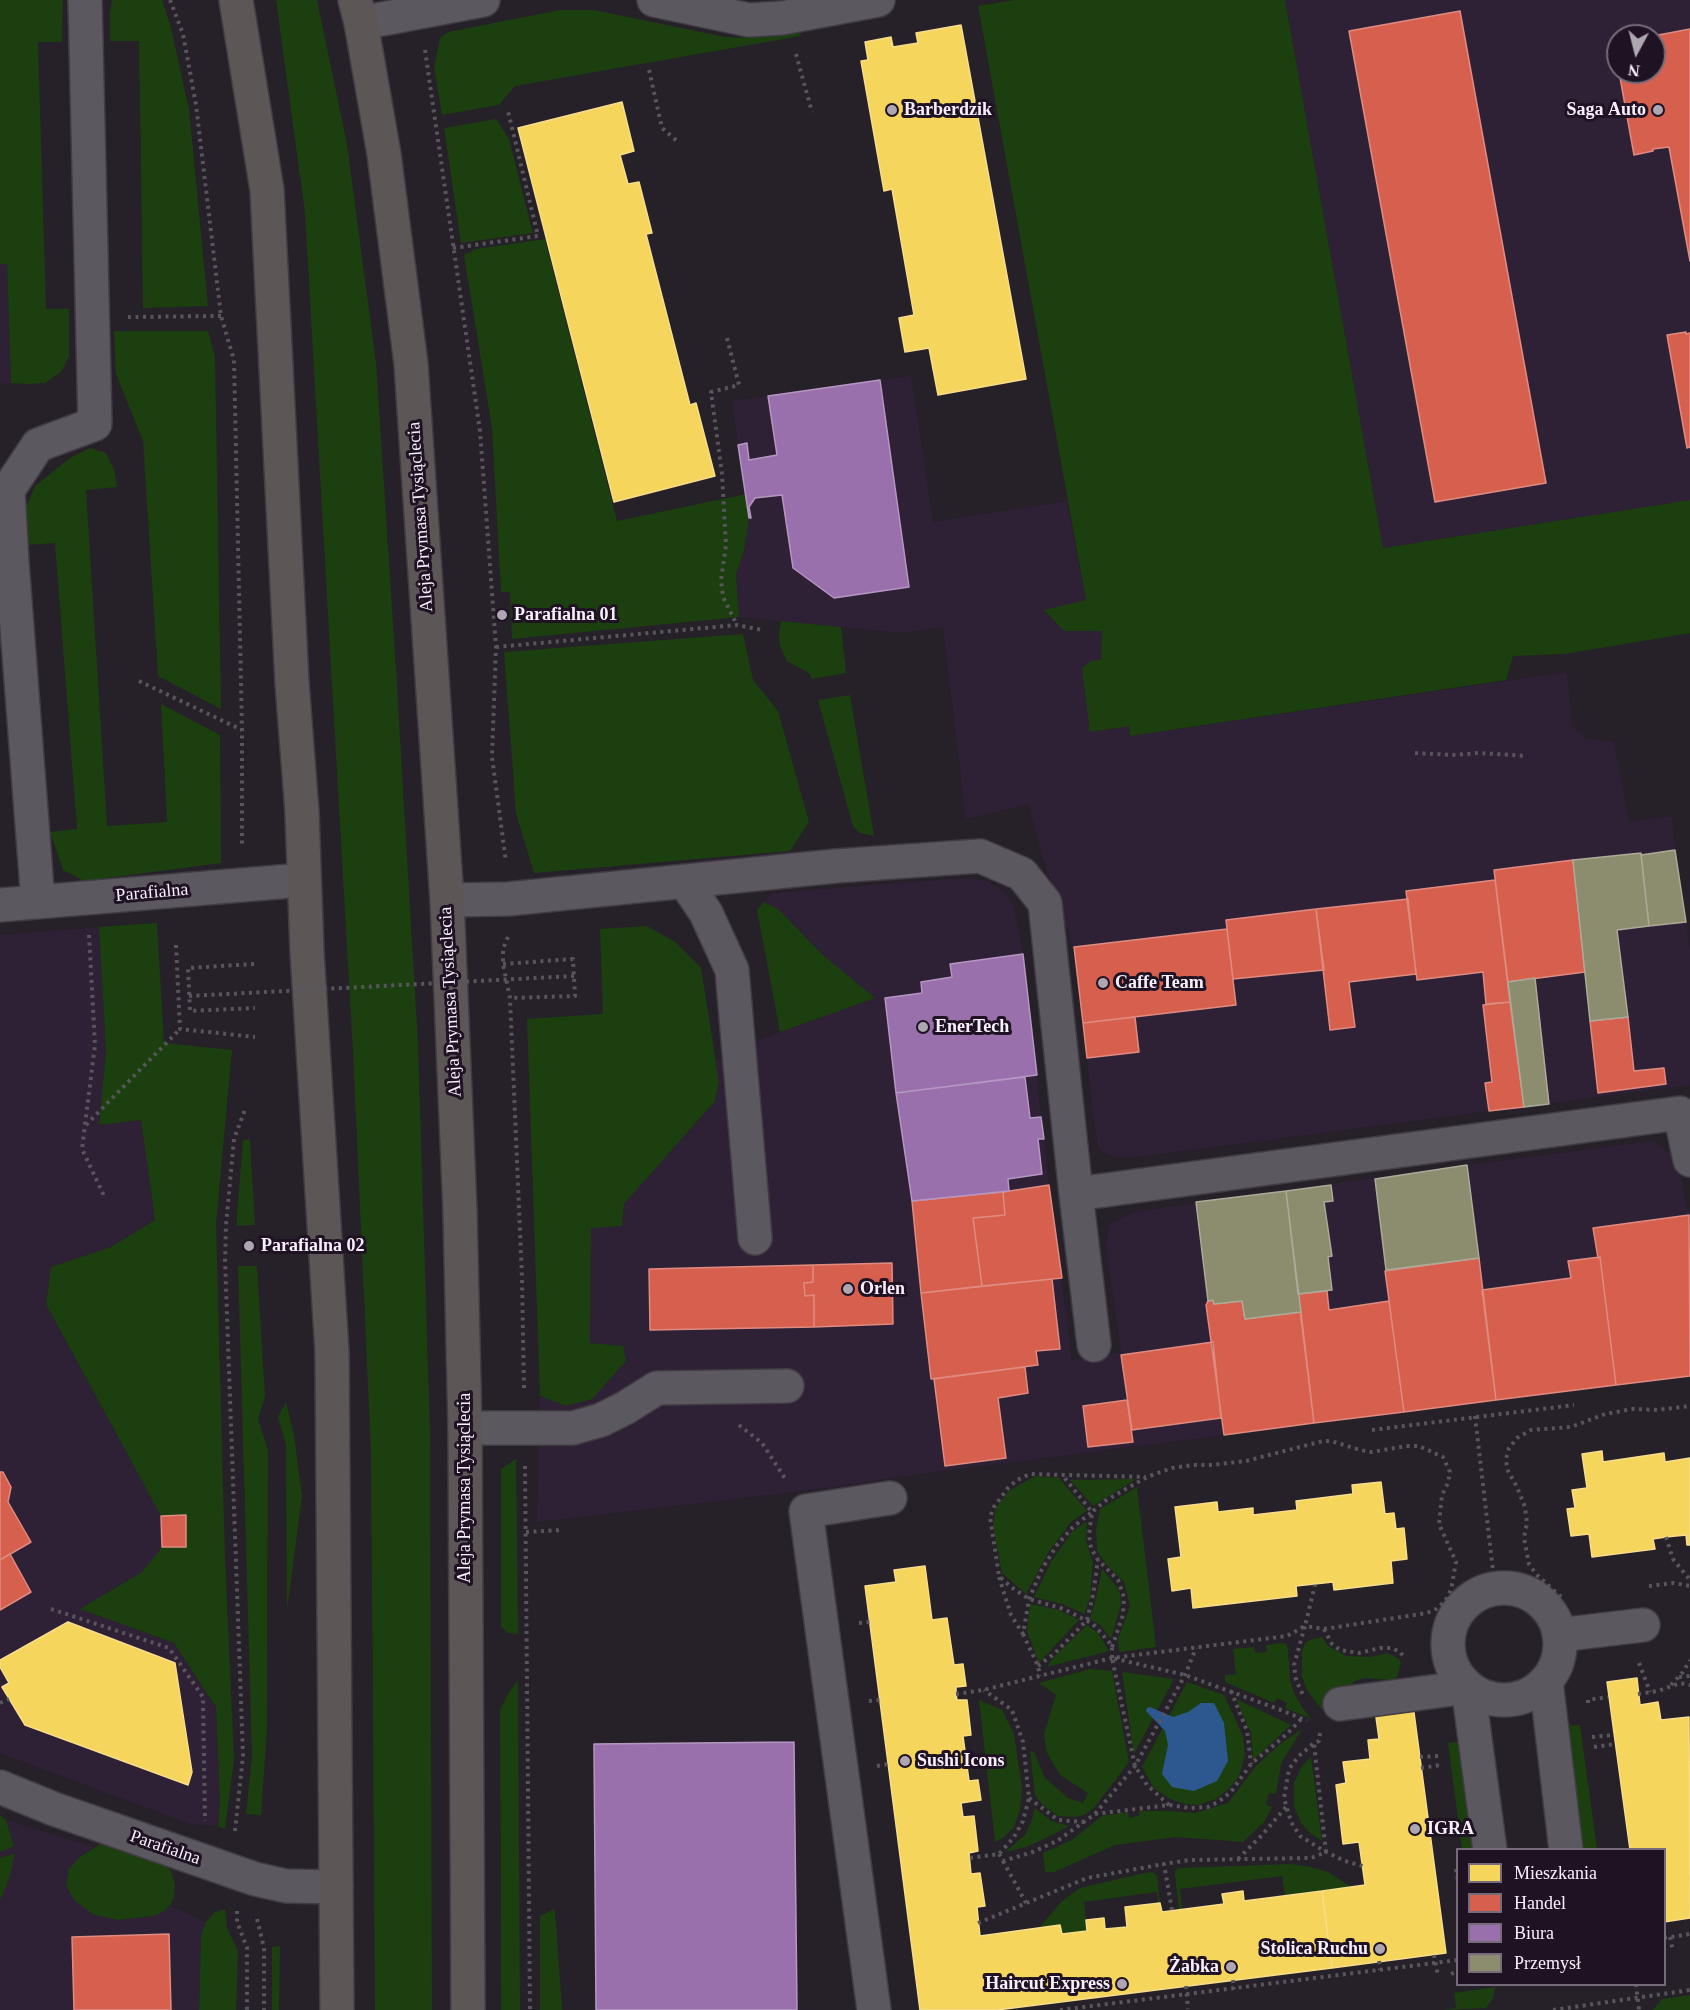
<!DOCTYPE html>
<meta charset="utf-8">
<style>
body{margin:0}
#map{position:relative;width:1690px;height:2010px;overflow:hidden;background:#262029;font-family:Georgia,serif}
canvas{display:block}
.legend{position:absolute;left:1456px;top:1848px;width:210px;height:138px;box-sizing:border-box;background:#1e1223;border:2px solid #756b7a;margin:0;padding:8px 10px;list-style:none;font-size:18px;color:#f8f0fc}
.legend li{display:flex;align-items:center;gap:12px;height:30px}
.legend b{width:30px;border:2px solid #756b7a}
.north{position:absolute;left:1606px;top:24px;width:60px;height:60px;box-sizing:border-box;background:#1e1223;border:2px solid #756b7a;border-radius:50%;rotate:187deg;font-size:16px;font-weight:700;line-height:24px;text-align:center;color:#f8f0fc}
.north::after{content:'';display:block;margin:auto;width:21px;height:27px;background:#aea7b2;clip-path:polygon(50% 0,100% 100%,50% 72%,0 100%)}
</style>
<div id="map">
<canvas width="1690" height="2010"></canvas>
<ul class="legend">
<li><b style="height:16px;background:#f6d55c"></b>Mieszkania</li>
<li><b style="height:16px;background:#d6604d"></b>Handel</li>
<li><b style="height:16px;background:#9970ab"></b>Biura</li>
<li><b style="height:16px;background:#8c8c6e"></b>Przemysł</li>
</ul>
<div class="north">N</div>
</div>
<script>
const c = document.querySelector('canvas').getContext('2d');
c.lineJoin = 'round';
function fillPath(path, color) {
  c.fillStyle = color;
  c.fill(path, 'evenodd');
}
function poly(rows) {
  const path = new Path2D();
  for (const r of rows) {
    if (r.length === 3) {
      path.moveTo(r[0] + r[2], r[1]);
      path.arc(r[0], r[1], r[2], 0, 2 * Math.PI);
      continue;
    }
    path.moveTo(r[0], r[1]);
    for (let i = 2; i < r.length; i += 2) path.lineTo(r[i], r[i + 1]);
  }
  return path;
}
function trace(path, color, width, dash) {
  c.strokeStyle = color;
  c.lineWidth = width;
  c.lineCap = dash ? 'butt' : 'round';
  c.setLineDash(dash || []);
  c.stroke(path);
}
function write(font, color, halo, rows, align = 'center') {
  c.font = font + ' Georgia,serif';
  c.lineWidth = 6;
  c.setLineDash([]);
  c.textBaseline = 'middle';
  c.strokeStyle = halo;
  c.fillStyle = color;
  for (const [text, x, y, turn = 0] of rows) {
    c.save();
    c.translate(x, y);
    c.rotate((+turn || 0) * Math.PI / 180);
    c.textAlign = isNaN(turn) ? turn : align;
    if (halo) c.strokeText(text, 0, 0);
    c.fillText(text, 0, 0);
    c.restore();
  }
}
fillPath(poly([
 [1285,0,1690,0,1690,500,1383,548],
 [1618,36,1654,36,1654,72,1618,72],
 [0,264,7,264,11,383,0,384],
 [911,376,933,522,1067,501,1086,601,1044,610,1064,631,1102,631,1101,660,1129,726,1130,736,1567,672,1572,726,1587,739,1614,742,1629,822,1672,816,1675,850,1690,950,1690,1085,1136,1157,1113,1157,1099,1149,1096,1136,1074,951,1057,896,1043,859,1029,804,966,819,943,627,903,633,739,617,736,574,744,551,749,518,732,401],
 [966,878,987,881,1004,892,1013,904,1023,954,1049,1185,1072,1360,1121,1352,1106,1244,1110,1224,1134,1212,1467,1165,1653,1141,1678,1160,1686,1208,1690,1208,1690,1376,933,1472,819,1489,537,1522,540,1396,566,1406,623,1346,590,1343,591,1228,624,1204,715,1101,719,1082,716,1061,769,1036,874,998,824,956,778,909,764,902,773,893],
 [99,927,106,1052,99,1125,141,1120,155,1220,111,1247,51,1267,46,1304,161,1516,162,1547,142,1572,80,1609,174,1643,216,1707,220,1802,218,1826,190,1824,0,1753,0,935],
 [6,1820,94,1847,81,1856,119,1920,153,1916,163,1912,170,1906,206,1922,201,1935,199,2010,0,2010,0,1901,9,1879,15,1853,0,1858,0,1852,14,1845]
]), '#2e2035');
fillPath(poly([
 [0,0,63,0,62,42,38,42,46,309,69,309,69,356,61,372,45,383,29,384,11,383,7,264,0,264],
 [112,0,162,0,171,28,189,109,208,306,143,308,139,41,110,41,110,13],
 [276,0,317,0,347,144,376,363,396,669,418,1044,430,1432,432,2010,375,2010,371,1453,353,1052,305,213],
 [1014,0,1285,0,1383,548,1690,500,1690,633,1564,654,1513,656,1506,680,1130,736,1129,726,1090,732,1082,668,1091,661,1101,660,1102,631,1064,631,1044,610,1086,600,978,6],
 [560,10,594,10,725,37,750,38,800,33,801,36,515,86,499,105,442,115,434,67,440,38,448,32],
 [496,119,509,139,533,233,461,243,444,128],
 [545,239,617,521,746,494,749,518,744,551,736,574,739,617,512,639,510,592,501,592,492,428,464,255,476,249],
 [114,331,208,331,215,357,221,709,158,676,143,441,116,374],
 [90,448,106,453,115,472,117,487,86,490,107,826,167,822,161,704,220,735,221,863,84,881,63,870,50,832,77,829,55,543,27,545,25,510,35,486,70,458],
 [781,621,841,627,846,673,812,679,809,673,787,661,780,646,779,634],
 [743,634,753,680,778,711,809,822,790,851,534,873,516,813,504,652],
 [850,695,874,836,860,833,853,826,818,700],
 [764,902,778,909,824,956,875,998,780,1032,757,910],
 [157,923,164,1043,232,1050,216,1224,225,1558,234,1760,225,1829,218,1826,220,1802,216,1707,174,1643,80,1609,142,1572,162,1547,186,1547,186,1516,161,1516,46,1304,51,1267,111,1247,155,1220,141,1120,99,1125,106,1052,99,927],
 [647,926,675,942,701,968,719,1082,715,1101,624,1204,622,1226,591,1228,590,1343,623,1346,626,1361,592,1399,566,1406,540,1396,527,1019,603,1014,600,929],
 [250,1139,255,1225,236,1226,243,1140],
 [238,1266,257,1266,265,1396,258,1419,268,1451,267,1728,261,1815,246,1814,252,1756],
 [286,1402,294,1435,302,1496,287,1611,286,1445,278,1417],
 [516,1459,518,1634,508,1633,501,1627,501,1469],
 [1035,1476,1059,1478,1087,1511,1072,1521,1049,1551,1026,1594,1002,1573,993,1525,996,1508,1009,1491],
 [1136,1479,1093,1506,1070,1480],
 [1137,1487,1156,1647,1119,1652,1118,1639,1130,1606,1124,1582,1105,1563,1097,1551,1096,1529,1100,1509],
 [1087,1521,1086,1541,1093,1563,1090,1598,1084,1614,1062,1604,1034,1597,1051,1562,1072,1532],
 [1102,1569,1116,1586,1120,1593,1121,1604,1111,1639,1100,1625,1090,1619,1096,1598],
 [1030,1604,1059,1610,1079,1620,1039,1663,1027,1631],
 [1087,1625,1098,1633,1109,1651,1047,1667,1053,1658],
 [1322,1637,1328,1646,1346,1656,1370,1657,1388,1653,1399,1659,1401,1663,1397,1677,1391,1680,1366,1678,1357,1680,1338,1693,1335,1704,1321,1709,1307,1690,1302,1677,1302,1651,1305,1643,1310,1640],
 [1281,1643,1286,1644,1288,1649,1290,1680,1294,1693,1302,1707,1311,1719,1285,1708,1287,1703,1277,1698,1274,1703,1225,1682,1225,1675,1236,1674,1233,1649,1254,1647,1255,1653,1267,1652,1266,1645],
 [1090,1669,1112,1671,1129,1762,1094,1808,1084,1815,1076,1817,1058,1816,1043,1805,1035,1795,1030,1751,1034,1752,1045,1778,1068,1798,1083,1803,1088,1793,1060,1775,1046,1751,1044,1734,1056,1695,1039,1683],
 [1122,1672,1174,1679,1134,1754],
 [518,1680,520,2010,501,2010,500,1710,509,1692],
 [1187,1682,1224,1695,1243,1736,1245,1755,1239,1776,1229,1789,1216,1799,1198,1805,1184,1804,1168,1798,1154,1788,1142,1767],
 [1236,1699,1291,1725,1253,1760,1251,1733],
 [979,1700,1002,1710,1014,1734,1022,1788,1020,1809,1014,1827,1003,1838,995,1842],
 [1580,1725,1597,1849,1582,1849,1565,1726],
 [1302,1729,1281,1764,1276,1794,1269,1793,1266,1805,1272,1807,1269,1813,1264,1822,1243,1842,1177,1837,1115,1845,1054,1872,1045,1872,1043,1853,1072,1840,1102,1816,1128,1812,1129,1818,1140,1815,1139,1811,1168,1811,1195,1813,1228,1803,1256,1766,1280,1744],
 [1464,1741,1478,1849,1462,1849,1448,1743],
 [1311,1757,1322,1841,1310,1833,1301,1823,1294,1806,1294,1783,1302,1766],
 [1035,1808,1051,1821,1069,1826,1046,1838,1026,1847,1005,1852,1025,1835,1032,1820],
 [0,1815,6,1820,14,1846,0,1852],
 [102,1843,110,1843,163,1863,171,1871,175,1884,174,1897,170,1906,163,1912,153,1916,119,1920,94,1915,74,1900,66,1885,69,1869,81,1856],
 [15,1853,9,1879,0,1901,0,1858],
 [1291,1864,1311,1867,1328,1872,1351,1887,1285,1896,1282,1876,1180,1889,1182,1909,1179,1910,1175,1876,1175,1871,1179,1868],
 [1149,1872,1154,1873,1157,1876,1160,1903,1158,1903,1157,1892,1084,1902,1087,1931,1062,1934,1060,1925,1040,1927,1062,1901,1080,1888],
 [225,1909,227,1928,238,1951,236,2010,199,2010,201,1935,206,1922,215,1912],
 [555,1909,562,2010,540,2010,540,1916],
 [280,1946,279,2010,272,2010,272,1947],
 [1495,1987,1493,1998,1486,2008,1443,2010,1456,2008,1454,1993],
 [1690,1995,1690,2010,1653,2010,1662,1999]
]), '#1c3f0f');
fillPath(poly([
 [1201,1703,1214,1703,1224,1723,1228,1761,1217,1781,1194,1791,1172,1787,1162,1774,1168,1745,1165,1731,1146,1711,1147,1708,1150,1707,1173,1717,1188,1712]
]), '#2c588f');
const homes = poly([
 [961,25,1026,379,938,395,929,348,905,352,899,318,914,315,892,189,884,191,861,61,868,60,865,42,891,37,893,47,918,43,916,33,961,25],
 [622,102,634,151,620,155,628,184,639,182,652,233,646,234,690,405,696,403,715,476,614,502,518,128,622,102],
 [1602,1451,1603,1462,1664,1453,1665,1462,1690,1458,1690,1545,1687,1545,1686,1535,1666,1537,1653,1539,1655,1549,1592,1557,1589,1534,1571,1536,1567,1509,1575,1508,1572,1490,1587,1488,1582,1454,1602,1451],
 [1381,1482,1385,1514,1394,1513,1396,1529,1404,1528,1407,1559,1391,1561,1393,1583,1334,1590,1333,1582,1296,1586,1297,1596,1193,1608,1191,1588,1172,1591,1168,1559,1181,1557,1175,1507,1217,1502,1218,1512,1253,1508,1253,1515,1297,1510,1296,1501,1353,1494,1352,1485,1381,1482],
 [925,1566,932,1620,947,1618,954,1665,963,1664,966,1686,956,1687,956,1694,957,1700,967,1700,971,1735,963,1736,969,1781,978,1780,981,1800,961,1803,963,1817,974,1816,978,1851,969,1853,971,1874,980,1873,985,1906,977,1907,980,1936,1060,1925,1062,1934,1087,1931,1086,1920,1104,1918,1105,1929,1127,1927,1125,1907,1160,1903,1162,1912,1224,1904,1222,1894,1243,1891,1244,1901,1322,1891,1332,1968,997,2010,920,2010,865,1586,896,1582,894,1570,925,1566],
 [68,1622,175,1663,192,1772,188,1785,25,1725,2,1687,9,1683,0,1667,0,1660,68,1622],
 [1637,1678,1640,1705,1658,1702,1661,1720,1689,1717,1690,1918,1664,1922,1664,1850,1630,1850,1607,1682,1637,1678],
 [1413,1705,1446,1953,1332,1968,1322,1891,1365,1885,1359,1842,1343,1844,1336,1785,1346,1783,1343,1762,1370,1759,1368,1740,1379,1739,1375,1710,1413,1705]
]);
fillPath(homes, '#f6d55c');
trace(homes, '#f7dd8c', 1.5);
const shops = poly([
 [1460,11,1546,483,1435,502,1349,31,1460,11],
 [1690,29,1690,261,1669,147,1653,149,1653,151,1634,155,1619,72,1654,72,1654,36,1653,36,1690,29],
 [1686,332,1686,334,1690,333,1690,447,1687,448,1667,335,1686,332],
 [1573,860,1585,972,1508,982,1494,870,1573,860],
 [1495,880,1510,1002,1486,1004,1483,972,1417,980,1406,891,1495,880],
 [1408,899,1416,974,1349,982,1355,1027,1330,1030,1316,909,1408,899],
 [1316,909,1324,970,1233,979,1226,920,1316,909],
 [1227,929,1236,1005,1083,1023,1074,947,1227,929],
 [1510,1002,1524,1107,1489,1111,1485,1083,1492,1082,1483,1005,1510,1002],
 [1135,1017,1139,1052,1087,1058,1083,1023,1135,1017],
 [1628,1017,1634,1071,1664,1068,1666,1084,1598,1093,1590,1021,1628,1017],
 [1049,1185,1062,1278,982,1286,973,1218,1005,1215,1003,1192,1049,1185],
 [1003,1192,1005,1215,973,1218,982,1286,921,1293,912,1201,1003,1192],
 [1689,1215,1690,1376,1616,1385,1600,1257,1598,1258,1593,1228,1689,1215],
 [1600,1257,1616,1385,1496,1400,1482,1290,1571,1278,1568,1261,1600,1257],
 [1479,1258,1496,1400,1404,1412,1385,1271,1479,1258],
 [892,1263,893,1324,814,1327,814,1295,805,1296,804,1283,813,1282,813,1265,892,1263],
 [813,1265,813,1282,804,1283,805,1296,814,1295,814,1327,650,1330,649,1269,813,1265],
 [1052,1279,1060,1349,1036,1351,1038,1365,931,1379,921,1293,1052,1279],
 [1327,1291,1329,1310,1389,1301,1404,1412,1314,1423,1298,1294,1327,1291],
 [1213,1300,1214,1304,1242,1301,1245,1319,1301,1312,1314,1423,1224,1435,1206,1305,1208,1301,1213,1300],
 [1213,1342,1221,1418,1132,1430,1121,1355,1213,1342],
 [1025,1367,1028,1393,998,1398,1006,1458,945,1466,934,1379,1025,1367],
 [1127,1400,1133,1442,1088,1447,1083,1406,1127,1400],
 [0,1472,3,1472,11,1487,8,1502,31,1542,0,1560,0,1472],
 [186,1515,186,1547,162,1547,161,1516,186,1515],
 [10,1554,31,1592,0,1610,0,1560,10,1554],
 [169,1934,171,2010,74,2010,72,1937,169,1934]
]);
fillPath(shops, '#d6604d');
trace(shops, '#e08b82', 1.5);
const offices = poly([
 [880,380,909,587,834,598,793,568,782,495,755,498,749,507,751,518,749,518,738,445,747,443,749,460,777,455,768,396,880,380],
 [1023,954,1037,1075,896,1093,885,998,922,993,921,982,952,977,950,964,1023,954],
 [1025,1077,1030,1118,1041,1117,1044,1139,1038,1139,1042,1174,1008,1179,1009,1191,912,1201,896,1093,1025,1077],
 [794,1742,797,2010,596,2010,594,1744,794,1742]
]);
fillPath(offices, '#9970ab');
trace(offices, '#b696c3', 1.5);
const industry = poly([
 [1675,850,1686,922,1649,926,1641,855,1675,850],
 [1641,853,1649,926,1617,930,1628,1017,1590,1021,1573,860,1641,853],
 [1535,978,1549,1104,1524,1107,1508,982,1535,978],
 [1467,1165,1479,1258,1386,1270,1375,1179,1467,1165],
 [1331,1185,1333,1201,1324,1202,1332,1256,1328,1257,1332,1290,1298,1294,1286,1191,1331,1185],
 [1286,1191,1301,1312,1245,1319,1242,1301,1214,1304,1213,1300,1208,1301,1196,1202,1286,1191]
]);
fillPath(industry, '#8c8c6e');
trace(industry, '#acaa99', 1.5);
const minor = poly([
 [654,0,749,20,782,18,878,0],
 [361,23,483,0],
 [685,882,706,913,732,970,755,1238],
 [447,900,508,899,836,866,980,856,1022,874,1045,903,1076,1194,1094,1345],
 [38,902,12,562,8,490,38,445,95,424,85,0],
 [0,905,303,880],
 [1076,1194,1680,1113,1690,1160],
 [465,1428,573,1428,601,1420,625,1408,657,1388,787,1386],
 [1504,1644,56],
 [1559,1635,1643,1625],
 [1546,1681,1566,1850],
 [1340,1704,1468,1687,1490,1850],
 [0,1787,54,1809,255,1879,286,1886,336,1887],
 [874,2010,806,1511,890,1498]
]);
const major = poly([
 [236,0,267,190,292,683,302,812,307,952,332,1352,337,2010],
 [355,0,361,23,384,154,411,364,447,900,460,1212,465,1428,468,2010]
]);
trace(minor, '#413c44', 36);
trace(major, '#413c44', 36);
trace(poly([
 [170,0,183,34,196,105,221,316,234,360,242,730,242,847],
 [425,50,480,431,496,647,492,757,506,862],
 [796,54,812,112],
 [649,70,662,128,677,141],
 [453,248,538,236,508,111],
 [128,317,221,316],
 [727,338,739,385,711,392,722,474,726,545,721,580,723,597,737,625],
 [496,647,737,625,762,630],
 [139,681,242,730],
 [1415,753,1453,755,1479,753,1527,756],
 [89,935,95,1045,82,1149,105,1198],
 [508,937,503,949,503,964,510,998,522,1278,524,1390],
 [176,945,180,1029,255,1037],
 [254,964,188,968,190,1011,255,1008],
 [503,964,573,959,575,996,510,998],
 [86,1125,180,1029],
 [1475,1416,1495,1588],
 [739,1425,762,1443,786,1480],
 [1372,1430,1574,1405],
 [525,1466,530,2010],
 [526,1532,562,1530],
 [1666,1537,1673,1559,1690,1580],
 [999,1577,1011,1615,1023,1634,1029,1599,1042,1569,1057,1545,1073,1527,1092,1512,1063,1476],
 [1649,1586,1674,1583,1690,1586],
 [1561,1597,1536,1574,1529,1564,1524,1538,1527,1523,1525,1507,1517,1487,1507,1469,1506,1459,1509,1448,1517,1438,1531,1430,1571,1427,1605,1414,1633,1409,1657,1410,1690,1406],
 [51,1609,169,1648,203,1697,205,1821],
 [859,1623,870,1622],
 [1324,1629,1332,1644,1340,1650,1359,1653,1380,1648,1392,1648,1400,1652,1404,1657],
 [1023,1634,1038,1666,1040,1676],
 [1112,1647,1123,1615,1124,1597,1118,1580,1098,1560,1091,1548,1089,1535,1092,1512,1105,1501,1147,1477,1172,1468,1193,1465,1212,1465,1246,1461,1323,1441,1331,1441,1360,1450,1372,1452,1406,1446,1419,1446,1443,1457,1450,1472,1448,1483,1442,1495,1439,1524,1456,1562,1451,1590,1445,1601,1436,1609,1427,1613,1324,1629,1305,1626,1294,1665,1296,1680,1304,1697],
 [1112,1658,1112,1647,1109,1642,1093,1624,1064,1609,1029,1599,1011,1587,999,1576,990,1517,994,1507,1008,1488,1017,1480,1030,1474,1146,1477],
 [1639,1663,1650,1692],
 [1038,1666,1055,1653,1087,1620,1093,1595,1098,1560],
 [1679,1677,1690,1676],
 [1671,1685,1683,1672,1690,1660],
 [1231,1691,1247,1731,1251,1764],
 [956,1694,983,1690,1112,1658,1287,1636,1305,1626,1315,1585],
 [1638,1694,1658,1691,1680,1683,1690,1685],
 [869,1701,880,1700],
 [0,1703,9,1699],
 [1588,1703,1588,1700,1608,1697],
 [1320,1733,1319,1741,1314,1743,1299,1756,1289,1769,1284,1798,1291,1822,1300,1836,1326,1852,1345,1861,1363,1866],
 [1592,1737,1614,1735],
 [1594,1747,1615,1744],
 [1420,1757,1440,1756],
 [877,1766,888,1764],
 [1421,1768,1441,1765],
 [1029,1798,1058,1820,1084,1822],
 [1169,1805,1147,1785,1135,1766,1112,1658,1185,1675,1281,1710,1307,1721],
 [1095,1814,1169,1805,1190,1808,1208,1807,1218,1802,1231,1792,1251,1764,1287,1734,1301,1719],
 [1429,1828,1449,1826],
 [235,1831,243,1756,225,1260,226,1225,234,1139,246,1107],
 [999,1854,1003,1861,1033,1852,1057,1841,1095,1814,1135,1766,1185,1675,1196,1648],
 [970,1858,999,1854,1014,1837,1023,1821,1029,1798,1023,1742,1012,1710,984,1690],
 [1238,1859,1263,1834,1286,1807],
 [1003,1861,1026,1903],
 [1456,1869,1458,1881],
 [1172,1910,1164,1864,1189,1860,1311,1858,1326,1852,1314,1744],
 [237,1911,237,1922,247,1948,247,2010],
 [257,1919,264,1948,264,2010],
 [978,1923,1087,1878,1164,1864],
 [1670,1937,1673,1951],
 [1664,1938,1690,1934],
 [1434,1955,1438,1976],
 [1379,1961,1380,1970],
 [1451,1974,1458,1971],
 [1233,1980,1234,1989],
 [1636,1984,1639,2010],
 [1186,1986,1188,2009],
 [1060,2010,1458,1960],
 [1553,2010,1690,1990]
]), '#59555c', 4, [3, 4.5]);
trace(minor, '#5c585f', 33);
trace(major, '#5d5656', 33);
trace(poly([
 [189,996,574,976]
]), '#59555c', 4, [3, 4.5]);
for (const [x, y, r, color] of [
 [892,110,6,"#aea7b2"],
 [1658,110,6,"#aea7b2"],
 [502,615,6,"#aea7b2"],
 [1103,983,6,"#aea7b2"],
 [923,1027,6,"#aea7b2"],
 [249,1246,6,"#aea7b2"],
 [848,1289,6,"#aea7b2"],
 [905,1761,6,"#aea7b2"],
 [1415,1829,6,"#aea7b2"],
 [1380,1949,6,"#aea7b2"],
 [1231,1967,6,"#aea7b2"],
 [1122,1984,6,"#aea7b2"]
]) {
  const dot = new Path2D();
  dot.arc(x, y, r, 0, 2 * Math.PI);
  c.fillStyle = color;
  c.fill(dot);
  trace(dot, '#1e1223', 2);
}
write('bold 18px', '#f8f0fc', '#1e1223', [
 ["Barberdzik",904,110],
 ["Saga Auto",1646,110,"right"],
 ["Parafialna 01",514,615],
 ["Caffe Team",1115,983],
 ["EnerTech",935,1027],
 ["Parafialna 02",261,1246],
 ["Orlen",860,1289],
 ["Sushi Icons",917,1761],
 ["IGRA",1427,1829],
 ["Stolica Ruchu",1368,1949,"right"],
 ["Żabka",1219,1967,"right"],
 ["Haircut Express",1110,1984,"right"]
], 'left');
write('18px', '#f8f0fc', '#1e1223', [
 ["Aleja Prymasa Tysiąclecia",421,517,-94],
 ["Parafialna",152,893,-5],
 ["Aleja Prymasa Tysiąclecia",451,1002,-93],
 ["Aleja Prymasa Tysiąclecia",465,1488,-90],
 ["Parafialna",165,1848,19]
]);
</script>
